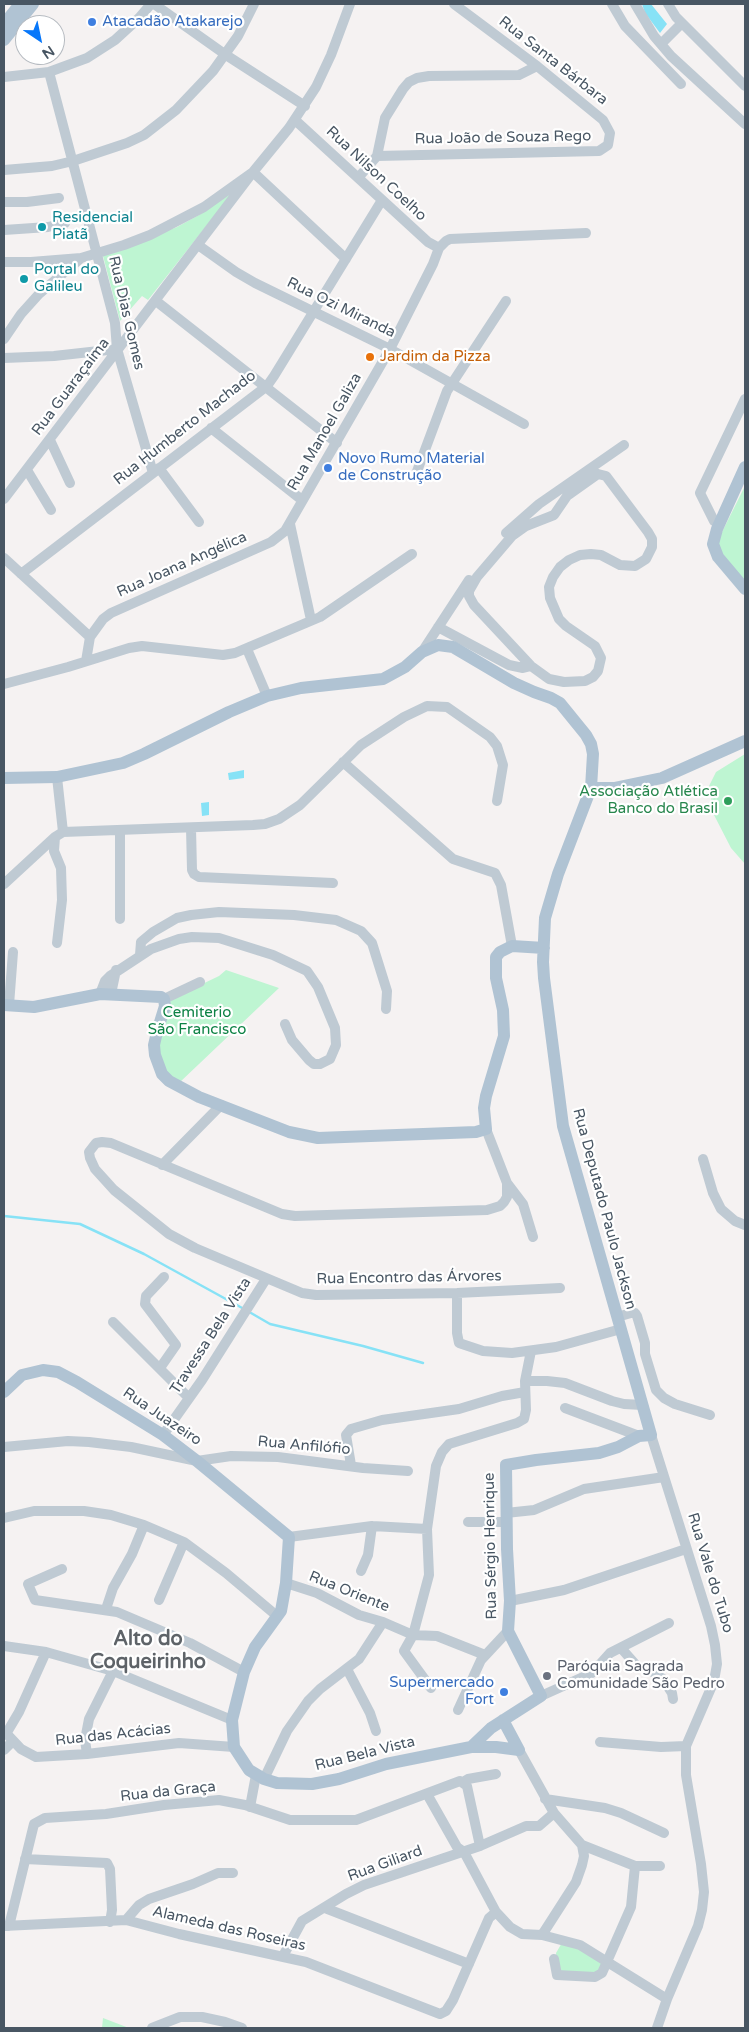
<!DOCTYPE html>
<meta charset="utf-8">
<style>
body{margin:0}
#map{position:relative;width:749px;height:2032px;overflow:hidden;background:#f5f2f2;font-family:"Varela Round",sans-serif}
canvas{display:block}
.frame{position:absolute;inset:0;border:5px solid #485663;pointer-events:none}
.north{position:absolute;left:15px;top:15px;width:50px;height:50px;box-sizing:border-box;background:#fff;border:1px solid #b6bbc1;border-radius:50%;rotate:146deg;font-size:14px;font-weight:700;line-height:20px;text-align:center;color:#485663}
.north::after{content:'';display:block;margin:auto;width:18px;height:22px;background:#0777fa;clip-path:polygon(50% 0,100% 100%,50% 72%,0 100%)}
</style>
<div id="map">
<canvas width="749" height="2032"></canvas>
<div class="frame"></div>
<div class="north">N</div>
</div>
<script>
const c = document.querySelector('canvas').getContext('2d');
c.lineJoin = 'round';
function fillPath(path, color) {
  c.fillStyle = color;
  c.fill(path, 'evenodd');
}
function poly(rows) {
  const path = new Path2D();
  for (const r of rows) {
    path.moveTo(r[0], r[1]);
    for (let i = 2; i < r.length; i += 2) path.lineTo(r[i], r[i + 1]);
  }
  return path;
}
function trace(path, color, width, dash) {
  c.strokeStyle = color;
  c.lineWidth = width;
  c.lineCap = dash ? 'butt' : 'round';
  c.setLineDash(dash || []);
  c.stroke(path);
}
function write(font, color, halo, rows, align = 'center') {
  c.font = font + ' "Varela Round",sans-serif';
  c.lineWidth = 4.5;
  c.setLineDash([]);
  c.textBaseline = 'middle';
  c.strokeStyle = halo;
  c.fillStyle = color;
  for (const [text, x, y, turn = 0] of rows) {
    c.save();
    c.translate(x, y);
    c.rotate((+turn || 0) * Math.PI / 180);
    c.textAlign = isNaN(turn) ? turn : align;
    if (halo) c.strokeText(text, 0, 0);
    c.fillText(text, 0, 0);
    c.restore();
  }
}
fillPath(poly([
 [233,192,148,300,142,296,120,321,103,256,177,227,199,215],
 [745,486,745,582,719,550,719,538],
 [745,754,745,864,731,848,714,815,709,786,716,772],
 [226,970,279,988,179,1083,162,1068,157,1054,171,999,219,976],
 [563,1941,607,1961,600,1974,558,1972,556,1953],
 [103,2018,129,2028,102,2028]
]), '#bef5d2');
fillPath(poly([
 [642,4,651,4,667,24,660,33,645,13],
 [244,770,244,778,229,780,228,773],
 [209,802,209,815,202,816,201,803]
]), '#87e2f6');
trace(poly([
 [4,1216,80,1224,144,1254,244,1309],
 [251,1313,270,1324,363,1346,423,1363]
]), '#87e2f6', 2.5);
trace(poly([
 [154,4,226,55,305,106],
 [612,4,625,26,681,84],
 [635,4,654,36,671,56,745,124],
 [668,4,676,17,745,86],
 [661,44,682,23],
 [49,72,115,323,117,349,153,473],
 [4,77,49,72,87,58,115,40,139,18,151,4],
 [295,120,428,242,439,248],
 [377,156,385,118,403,89,409,82,417,78,429,76,519,75,537,66],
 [4,170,52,166,73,161,127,143,144,135,176,110,213,71,238,36,254,4],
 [358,178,377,156,599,151,608,145,610,133,603,120,537,66,454,4],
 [4,202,27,202,59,198],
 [4,230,48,227,65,223],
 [198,245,236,272,255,283,390,349,524,424],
 [4,262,31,262,81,258,124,245,150,235,204,207,253,172,289,128,316,87,331,55,350,4],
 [156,301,337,443],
 [4,339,21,314,39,294,80,259],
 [4,358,54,356,117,349],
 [211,428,302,500],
 [50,440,70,483],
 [159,468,199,522],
 [27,470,51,510],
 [416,474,447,391,506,301],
 [598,474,606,476,648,532,652,539,652,547,646,559,635,566,620,565,601,555,591,554,580,555,569,560,560,567,553,577,549,587,550,598,559,619,566,626,595,646,601,658,598,671,593,677,585,681,564,682,549,679,531,666,474,605,469,596,469,591,477,577,512,536,526,526,554,515,567,496,598,474],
 [4,499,253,172,346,259],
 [290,524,311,620],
 [719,524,714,521,700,493,745,399],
 [506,533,539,504,624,445],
 [4,558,90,637,86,661],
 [21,574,267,386,274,376,382,200],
 [438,627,509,665,523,668,531,666],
 [90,637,103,619,111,613,271,542,285,531,390,349,433,264,439,248,446,241,450,239,586,233],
 [247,649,267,696],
 [422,652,469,580],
 [4,684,68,667,129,648,142,646,223,655,235,653,320,617,412,554],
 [343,762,453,859,495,873,501,885,512,946],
 [57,777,63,832],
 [191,828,192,870,194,874,199,877,333,883],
 [120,830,120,919],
 [55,837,54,851,61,868,62,900,57,943],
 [4,884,55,837,63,832,253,825,265,824,279,819,300,805,361,745,404,717,427,706,447,707,490,737,497,746,503,765,497,801],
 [140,955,141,942,153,932,177,918,191,915,219,912,294,915,336,920,361,931,372,943,387,991,386,1009],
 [100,994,105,981,110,976,151,949,179,939,192,937,219,938,273,955,307,971,318,987,335,1028,336,1045,330,1059,320,1064,314,1064,309,1060,292,1040,285,1024],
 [111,994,116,970],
 [164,999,200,982],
 [9,1005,13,952],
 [486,1129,507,1183,523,1204,533,1237],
 [703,1159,713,1193,721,1209,735,1221,745,1225],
 [162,1165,221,1105],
 [507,1183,507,1197,504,1202,500,1206,487,1210,295,1216,282,1214,111,1143,102,1142,96,1143,89,1152,90,1158,95,1169,114,1190,169,1234,195,1248,302,1293,316,1295,457,1293,560,1288],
 [457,1293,457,1333,459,1343,483,1351,512,1353,556,1347,621,1329],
 [617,1317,631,1313,635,1313,637,1316,645,1343,645,1354,656,1390,664,1398,675,1404,710,1415],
 [113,1322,189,1398],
 [160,1368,176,1345,145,1304,146,1296,164,1277],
 [525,1381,547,1381,565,1383,612,1401,624,1404,643,1405],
 [565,1408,639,1436],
 [163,1435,202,1380,266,1279],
 [651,1435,711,1626,715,1645,717,1664,714,1681,686,1746,686,1775,701,1864,704,1892,702,1910,698,1926,667,1999,657,2028],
 [4,1447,68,1441,89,1442,131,1447,197,1461,231,1456,278,1457,363,1468,408,1471],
 [351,1465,346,1435,351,1429,382,1420,459,1409,502,1396,525,1392],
 [506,1513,534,1510,584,1489,664,1477],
 [4,1518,34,1511,84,1511,111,1515,144,1525,184,1542,226,1573,277,1616],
 [468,1522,506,1522],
 [289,1537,372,1526,427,1529],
 [62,1569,28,1584,35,1600,117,1612,190,1643,244,1672],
 [361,1571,368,1555,372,1526],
 [286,1583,317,1593,359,1615,383,1622,413,1635,437,1636,485,1655],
 [159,1600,184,1542],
 [510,1601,564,1590,686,1549],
 [106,1609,113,1588,132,1554,144,1525],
 [4,1646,46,1652,113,1671,232,1720],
 [621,1648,636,1665,657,1674,663,1679,672,1693,673,1699],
 [347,1669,370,1713,376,1731],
 [431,1688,404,1651,413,1635,429,1575,427,1529,436,1466,442,1452,449,1444,517,1423,524,1419,526,1410,525,1381,531,1351],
 [541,1696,592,1673,610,1653,669,1623],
 [458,1710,481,1660,508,1631],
 [4,1731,21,1749,36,1757,87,1754,179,1743,234,1747],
 [6,1734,19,1712,46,1652],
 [600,1742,661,1747,686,1746],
 [4,1750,13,1741],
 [519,1750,554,1813,582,1845,635,1866,660,1866],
 [87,1754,85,1740,89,1719,113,1671],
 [264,1779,287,1731,308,1701,320,1689,359,1659,383,1622],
 [463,1782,468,1779,496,1774],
 [427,1794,457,1847,464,1852,496,1912,510,1927,522,1934,542,1935,580,1945,667,1999],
 [545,1799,605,1808,621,1813,664,1833],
 [250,1807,256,1775],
 [25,1859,107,1863,110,1869,112,1910,110,1922],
 [325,1908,469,1964],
 [126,1920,139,1905,149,1899,193,1884,218,1873,233,1873],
 [4,1926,126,1920,179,1934,306,1962,440,2014,446,2011,453,2000,489,1918,496,1912],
 [9,1926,34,1824,45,1818,106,1814,164,1805,219,1800,245,1805,290,1820,356,1820,460,1781,467,1786,480,1846],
 [542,1935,576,1882,582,1865,584,1856,582,1845],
 [283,1956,302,1921,346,1894,364,1885,480,1846,526,1826,539,1826,554,1813],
 [554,1959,557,1975,595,1977,602,1973,631,1907,635,1866],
 [152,2028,180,2017,202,2017,225,2022,242,2028]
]), '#bfcad3', 10);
trace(poly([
 [4,24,20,4],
 [4,40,33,4],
 [745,467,717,529,713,544,718,557,745,589],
 [4,778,57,777,123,763,144,754,229,712,267,696,301,688,383,679,405,667,422,652,438,645,453,647,514,683,534,692,551,698,560,703,586,735,591,744,593,754,591,788,558,874,545,918,543,962,544,978,563,1126,651,1435,639,1436,618,1447,599,1453,536,1460,506,1465,507,1549,510,1601,508,1631,541,1696,491,1728,471,1747],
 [591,788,614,788,662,778,745,741],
 [4,1005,34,1007,100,994,161,997,164,999,165,1006,157,1032,154,1045,155,1055,162,1074,169,1081,199,1097,289,1132,318,1138,476,1132,486,1129,484,1108,486,1096,504,1036,503,1010,496,978,496,957,500,952,512,946,544,948],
 [4,1392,22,1375,43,1370,58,1372,77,1382,163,1435,197,1461,289,1537,286,1583,281,1611,255,1647,244,1672,232,1720,234,1747,249,1770,264,1779,277,1783,312,1784,339,1779,386,1764,471,1747,496,1747,519,1750],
 [503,1720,519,1750]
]), '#b0c3d3', 12);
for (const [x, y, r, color] of [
 [92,22,5,"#3f7fe0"],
 [42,227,5,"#0f9aa8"],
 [24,279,5,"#0f9aa8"],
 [370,357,5,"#e8710a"],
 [328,468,5,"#3f7fe0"],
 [728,801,5,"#2e9e5b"],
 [547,1676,5,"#6b7280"],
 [504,1692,5,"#3f7fe0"]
]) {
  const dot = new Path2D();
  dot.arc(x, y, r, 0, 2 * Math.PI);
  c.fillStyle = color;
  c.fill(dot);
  trace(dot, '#fff', 2);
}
write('15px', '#366cbe', '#fff', [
 ["Atacadão Atakarejo",102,22],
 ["Novo Rumo Material",338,459],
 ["de Construção",338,476],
 ["Supermercado",494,1683,"right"],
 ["Fort",494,1700,"right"]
], 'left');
write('15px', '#485663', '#fff', [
 ["Rua Santa Bárbara",553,61,38],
 ["Rua João de Souza Rego",503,138,-1],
 ["Rua Nilson Coelho",376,174,43],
 ["Rua Ozi Miranda",341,308,26],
 ["Rua Dias Gomes",126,313,77],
 ["Rua Guaraçaíma",71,387,-53],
 ["Rua Humberto Machado",185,428,-38],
 ["Rua Manoel Galiza",325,432,-60],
 ["Rua Joana Angélica",182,565,-24],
 ["Rua Deputado Paulo Jackson",604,1209,75],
 ["Rua Encontro das Árvores",409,1278,-1],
 ["Travessa Bela Vista",211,1336,-57],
 ["Rua Juazeiro",162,1417,34],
 ["Rua Anfilófio",304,1446,5],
 ["Rua Sérgio Henrique",491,1546,-91],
 ["Rua Vale do Tubo",710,1573,73],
 ["Rua Oriente",349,1592,22],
 ["Rua das Acácias",113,1735,-6],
 ["Rua Bela Vista",365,1754,-14],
 ["Rua da Graça",168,1792,-6],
 ["Rua Giliard",385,1864,-20],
 ["Alameda das Roseiras",229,1929,13]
]);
write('15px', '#0d838f', '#fff', [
 ["Residencial",52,218],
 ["Piatã",52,235],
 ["Portal do",34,270],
 ["Galileu",34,287]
], 'left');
write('15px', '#c56008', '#fff', [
 ["Jardim da Pizza",380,357]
], 'left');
write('15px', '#27864d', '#fff', [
 ["Associação Atlética",718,792],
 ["Banco do Brasil",718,809]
], 'right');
write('15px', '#0d8245', '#fff', [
 ["Cemiterio",197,1013],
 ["São Francisco",197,1030]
]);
write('15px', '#5b616d', '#fff', [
 ["Paróquia Sagrada",557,1667],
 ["Comunidade São Pedro",557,1684]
], 'left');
write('bold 20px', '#5e6368', '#fff', [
 ["Alto do",148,1640],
 ["Coqueirinho",148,1663]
]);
</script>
